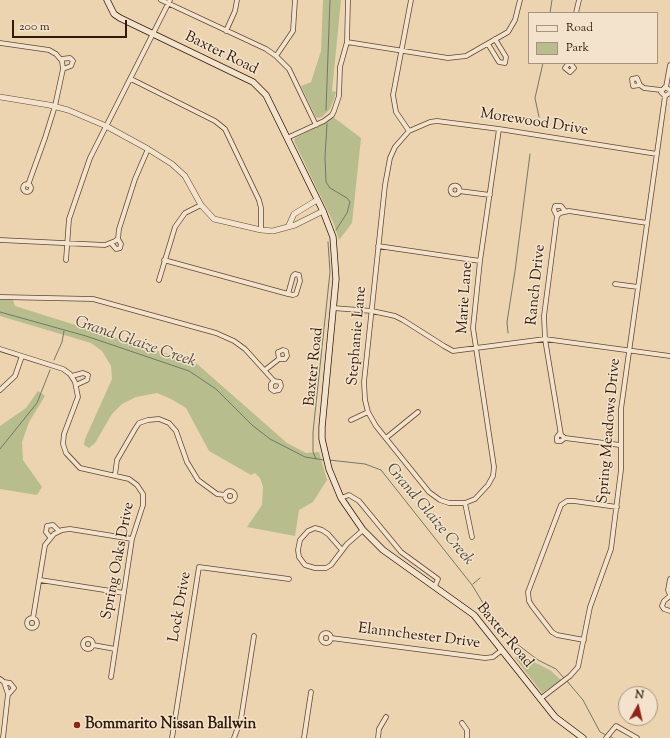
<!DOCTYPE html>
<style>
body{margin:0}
#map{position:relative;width:670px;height:738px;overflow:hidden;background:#edd4b0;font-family:"Sorts Mill Goudy",serif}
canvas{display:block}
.legend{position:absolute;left:528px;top:12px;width:130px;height:52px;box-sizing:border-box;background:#f3e3cc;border:1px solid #a5937f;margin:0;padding:5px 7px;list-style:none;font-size:12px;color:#311a0b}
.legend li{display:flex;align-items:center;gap:8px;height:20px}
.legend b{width:20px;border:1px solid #a5937f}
.north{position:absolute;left:618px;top:686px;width:40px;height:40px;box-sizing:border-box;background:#f3e3cc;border:1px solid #a5937f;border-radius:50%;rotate:8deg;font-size:11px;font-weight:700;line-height:16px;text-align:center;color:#311a0b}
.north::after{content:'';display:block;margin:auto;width:14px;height:18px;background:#8f2418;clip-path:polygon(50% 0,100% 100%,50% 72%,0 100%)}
.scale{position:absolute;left:12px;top:20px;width:115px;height:18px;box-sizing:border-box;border:2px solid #311a0b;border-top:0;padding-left:5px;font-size:12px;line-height:14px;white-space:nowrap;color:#311a0b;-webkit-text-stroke:3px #f3e3cc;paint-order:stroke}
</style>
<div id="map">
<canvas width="670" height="738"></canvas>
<ul class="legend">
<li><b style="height:5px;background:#f3e3cc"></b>Road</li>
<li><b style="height:11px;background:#b7bd8c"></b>Park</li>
</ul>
<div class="north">N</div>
<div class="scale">200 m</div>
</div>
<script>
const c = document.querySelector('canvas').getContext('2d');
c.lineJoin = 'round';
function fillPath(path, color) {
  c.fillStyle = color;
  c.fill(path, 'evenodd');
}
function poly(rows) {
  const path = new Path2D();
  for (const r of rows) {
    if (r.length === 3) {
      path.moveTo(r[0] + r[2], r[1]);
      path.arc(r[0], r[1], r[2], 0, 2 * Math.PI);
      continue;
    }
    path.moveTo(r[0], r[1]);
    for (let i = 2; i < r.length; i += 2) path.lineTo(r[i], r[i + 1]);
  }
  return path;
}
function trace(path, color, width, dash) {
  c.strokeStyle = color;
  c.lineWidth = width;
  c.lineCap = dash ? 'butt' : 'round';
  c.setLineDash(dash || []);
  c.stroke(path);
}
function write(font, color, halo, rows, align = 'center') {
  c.font = font + ' "Sorts Mill Goudy",serif';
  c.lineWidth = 3;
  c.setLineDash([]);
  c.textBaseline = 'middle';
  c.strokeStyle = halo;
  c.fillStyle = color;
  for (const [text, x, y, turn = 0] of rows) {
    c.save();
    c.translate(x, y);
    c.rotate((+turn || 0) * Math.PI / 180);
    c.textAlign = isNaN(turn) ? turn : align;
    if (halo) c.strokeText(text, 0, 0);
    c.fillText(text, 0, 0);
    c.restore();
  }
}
fillPath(poly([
 [323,0,341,0,332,91,336,92,334,99,330,109,322,117,318,118,316,117,301,86,311,82,321,51],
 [332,116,361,138,352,223,339,240,334,224,294,141,295,138,319,126],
 [0,300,13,300,15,306,196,363,287,443,306,453,319,452,327,480,313,502,299,510,295,536,247,527,262,505,263,487,260,478,255,473,251,475,209,451,186,408,171,399,157,393,136,397,122,404,112,414,95,443,89,448,84,445,85,439,112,379,111,366,102,351,91,343,0,316],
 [38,391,45,396,29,422,22,442,23,460,42,487,37,495,0,489,0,426,26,408],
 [520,655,550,670,561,680,542,693,515,658]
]), '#b7bd8c');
trace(poly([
 [550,13,552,0],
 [326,110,330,0],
 [539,117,535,98,543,63],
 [327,124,325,157,326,182,330,188,347,198,350,202,347,213,336,230],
 [0,312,86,336,189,371,216,389,252,425,270,439,305,457,324,460],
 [508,333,507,322,515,271,530,154],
 [54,360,62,342,64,331],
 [0,449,37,403,50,370],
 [316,459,313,452,313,432,330,272,328,242],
 [329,460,365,464,381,470,472,585,483,603,506,633,517,644,538,660,556,669,564,678],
 [473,584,480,578],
 [566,680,583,700,600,732,606,735],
 [609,736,613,738]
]), '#70796a', 1);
const minor = poly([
 [161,0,266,49,276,56,289,69,316,125],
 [576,13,579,0],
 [226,31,235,11,237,0],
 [347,42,448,58,466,56,508,32,515,20,520,0],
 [0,43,49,50,56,54,62,61,63,69,55,106,45,138,28,185],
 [488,44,499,62,505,63,506,57,495,39],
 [276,56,293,31,295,0],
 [61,59,70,58,73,61,71,66,63,69],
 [569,63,565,68,570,72,574,68,570,63],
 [131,79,215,121,225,129,259,200,261,208,261,230],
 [640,85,637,78,632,79,633,86,640,85,644,88,661,90],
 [666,87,670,65],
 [670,90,665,87,661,92,665,96,670,93],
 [499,129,480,261,473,328,494,467,493,476,488,485,475,499,465,503,449,503,440,500,429,492,376,426,368,412,365,400,364,382,385,185,390,158,395,147,409,131,430,122,437,121,499,129,657,154],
 [409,131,396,112,393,95,411,0],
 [287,138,324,121,332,115,334,111,339,96,340,67,347,42,348,0],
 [27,188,4],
 [455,190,4.5],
 [459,191,490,195],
 [557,216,554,210,555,206,561,206,565,211],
 [0,240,105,245,115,241,118,239,119,229,135,179,148,149],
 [111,243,116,249,120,248,121,244,118,239],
 [378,246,480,261],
 [66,260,69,219,90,158,170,0],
 [164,260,288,294,293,295,296,294,300,281,299,275,295,274,293,276,288,294],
 [159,280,175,227,185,213,201,205],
 [615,284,638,287],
 [0,297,93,299,216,333,234,341,245,349,274,381,280,382,281,386,279,390,274,391,271,389,271,384,274,381],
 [333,308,372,311,395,316,403,320,444,346,453,351,545,339,670,356],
 [0,349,63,369,70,374,75,382,78,397,64,434,63,444,66,453,80,468,129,479,137,485,143,494,143,505,132,539,111,677],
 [265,370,279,359,285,359,287,356,286,351,283,350,278,352,279,359],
 [72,376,83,373,88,375,87,380,76,385],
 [0,390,15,376,22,356],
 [351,420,368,412],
 [560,433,557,437,557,441,561,441,565,438],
 [386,438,418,412],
 [620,445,565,438,561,435,545,339,544,316,557,216,560,213,569,211,647,223],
 [115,475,117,460,135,429,139,423,148,420,159,419,169,423,176,431,187,462,198,480,217,494,225,495],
 [230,496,5],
 [341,498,349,495,359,501,401,552,438,579,435,586],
 [465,503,472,537],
 [50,537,46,532,47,526,53,525,59,531],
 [342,550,328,534,322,530,315,528,308,531,300,540,298,550,299,557,305,565,315,568,326,568,331,565,347,544,363,530],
 [670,579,668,590,670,595],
 [40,580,124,593],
 [670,596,664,601,662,606,664,609,670,611],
 [33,618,45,545,54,534,62,530,70,529,132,539],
 [32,623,5],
 [326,638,5],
 [331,638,485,658,493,657,502,650],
 [88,644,5],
 [584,640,557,635,552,632,532,606,529,601,528,592,561,505,567,501,574,501,617,507],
 [93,645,115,649],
 [0,679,4,682,8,694,3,738],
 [4,682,10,683,14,688,8,695],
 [540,699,570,676,578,667,590,607,611,549,621,470,621,409,665,96],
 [462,723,467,730,467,738],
 [172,738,199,567,289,579],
 [234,738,241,719,254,636],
 [304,738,311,692],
 [378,738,379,729,386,717],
 [606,738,616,726,637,738]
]);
const tertiary = poly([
 [0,97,49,105,68,110,106,126,148,149,172,164,185,176,201,205,214,219,261,230,273,231,295,225,323,211],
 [289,225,294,214,317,200]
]);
const secondary = poly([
 [107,0,114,14,120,18,253,82,266,95,323,211,333,237,336,279,322,427,322,439,329,469,341,498,363,530,383,550,474,615,555,717,583,738]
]);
trace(minor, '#604834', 5.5);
trace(tertiary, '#604834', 6);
trace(secondary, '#311a0b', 7);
trace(minor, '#f3e3cc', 4);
trace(tertiary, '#f3e3cc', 5);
trace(secondary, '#f3e3cc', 5.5);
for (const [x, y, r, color] of [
 [77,725,4,"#8f2418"]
]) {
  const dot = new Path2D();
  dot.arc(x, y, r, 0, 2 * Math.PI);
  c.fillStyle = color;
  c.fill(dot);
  trace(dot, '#f3e3cc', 1.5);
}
write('15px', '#311a0b', '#f3e3cc', [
 ["Baxter Road",221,54,26],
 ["Morewood Drive",534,123,9],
 ["Ranch Drive",537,285,-84],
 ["Marie Lane",466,298,-86],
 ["Stephanie Lane",358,336,-85],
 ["Baxter Road",315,367,-84],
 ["Spring Meadows Drive",610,431,-85],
 ["Spring Oaks Drive",119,561,-79],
 ["Lock Drive",181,607,-80],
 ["Baxter Road",504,636,50],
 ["Elannchester Drive",419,637,7]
]);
write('bold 15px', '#311a0b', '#f3e3cc', [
 ["Bommarito Nissan Ballwin",85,725]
], 'left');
write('italic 16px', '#50493a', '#f3e3cc', [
 ["Grand Glaize Creek",135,343,19],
 ["Grand Glaize Creek",429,515,50]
]);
</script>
